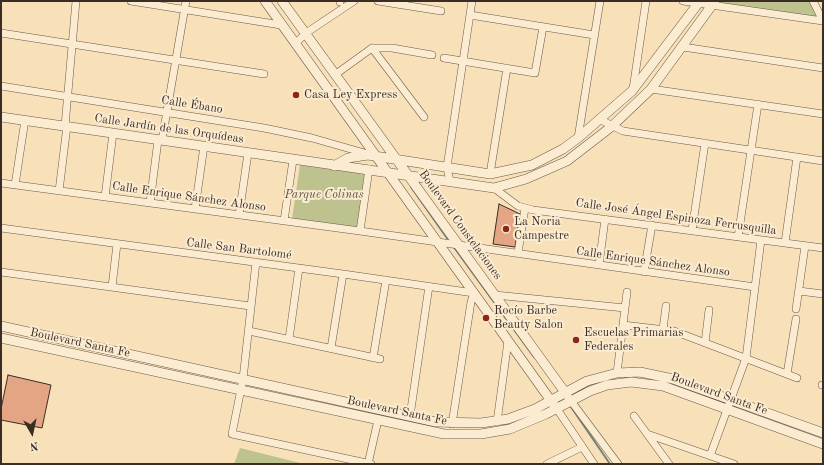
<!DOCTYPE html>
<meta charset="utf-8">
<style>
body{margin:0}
#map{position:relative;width:824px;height:465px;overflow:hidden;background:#f8e0b8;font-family:"Old Standard TT",serif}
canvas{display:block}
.frame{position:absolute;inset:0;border:2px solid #3b2d25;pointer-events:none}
.north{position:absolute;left:12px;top:413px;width:40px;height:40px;-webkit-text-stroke:3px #faebd1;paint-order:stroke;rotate:171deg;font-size:11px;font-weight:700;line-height:16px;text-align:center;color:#3b2d25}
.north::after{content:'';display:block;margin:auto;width:14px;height:18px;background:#3b2d25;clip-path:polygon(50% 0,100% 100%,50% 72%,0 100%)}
</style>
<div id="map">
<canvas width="824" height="465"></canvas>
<div class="frame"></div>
<div class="north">N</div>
</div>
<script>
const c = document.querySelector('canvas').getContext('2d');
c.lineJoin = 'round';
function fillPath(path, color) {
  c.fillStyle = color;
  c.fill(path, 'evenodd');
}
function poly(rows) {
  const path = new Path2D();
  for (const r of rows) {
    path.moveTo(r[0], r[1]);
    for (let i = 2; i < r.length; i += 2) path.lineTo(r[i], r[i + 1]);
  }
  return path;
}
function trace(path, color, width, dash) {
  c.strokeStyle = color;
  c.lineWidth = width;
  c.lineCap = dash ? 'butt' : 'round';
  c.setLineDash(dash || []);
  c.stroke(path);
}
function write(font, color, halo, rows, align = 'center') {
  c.font = font + ' "Old Standard TT",serif';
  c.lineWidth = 4;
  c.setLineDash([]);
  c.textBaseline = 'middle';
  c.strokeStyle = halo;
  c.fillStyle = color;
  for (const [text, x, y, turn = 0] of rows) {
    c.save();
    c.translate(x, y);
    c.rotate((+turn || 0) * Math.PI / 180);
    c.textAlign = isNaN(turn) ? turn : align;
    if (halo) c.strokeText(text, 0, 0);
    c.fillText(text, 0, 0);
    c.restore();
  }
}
fillPath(poly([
 [722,1,812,1,821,18,721,3],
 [300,165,367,174,360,228,292,219],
 [240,448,304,464,234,464]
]), '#bdc28f');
trace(poly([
 [411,187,449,241],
 [453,246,534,357],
 [569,404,610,464]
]), '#768375', 2);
const building = poly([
 [499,204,520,214,515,247,493,244,499,204],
 [8,375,51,385,42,428,1,420,1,409,8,375]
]);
fillPath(building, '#e4a584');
trace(building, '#3b2d25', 1);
const minor = poly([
 [131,1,281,25],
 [378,1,441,11],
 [683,1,823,21],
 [813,1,823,21],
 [340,2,340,1],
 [470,15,594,35],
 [1,33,264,74],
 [295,44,306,33,354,1],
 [683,47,823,68],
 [372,48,424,117],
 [444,58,535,73,543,27],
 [336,74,372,48,392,48,432,55],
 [1,86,264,128,312,138,368,154],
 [633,89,646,1],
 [651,89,823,114],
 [601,120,623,131,823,161],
 [65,126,76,1],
 [578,138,600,1],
 [162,140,186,1],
 [490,174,507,68],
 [450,182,447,167,472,1],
 [1,183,360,231,755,287],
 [15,185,25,120],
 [494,188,518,206,533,210,823,248],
 [59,191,67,126],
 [105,197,113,133],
 [150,203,158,140],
 [195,209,204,146],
 [239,215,248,153],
 [284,221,293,160],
 [1,228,343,274,474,293,471,302,452,424],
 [692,230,705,143],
 [360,231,369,169],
 [738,237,758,104],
 [785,243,797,157],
 [518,253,525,208],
 [256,262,243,379,232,434,371,464],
 [599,265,605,219],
 [1,272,250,306],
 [644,272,652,225],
 [112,287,117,244],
 [799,291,823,294],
 [495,295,625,308],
 [796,309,805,246],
 [623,325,674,331,797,378],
 [663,329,666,306],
 [249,331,380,359],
 [289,339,299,268],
 [705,343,709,310],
 [331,348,343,274],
 [373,358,386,280],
 [617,373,627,292],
 [787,374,796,319],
 [822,385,823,385],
 [571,401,618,464],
 [557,409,594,464],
 [410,416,429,286],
 [634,416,669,464],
 [497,422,508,341],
 [647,434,734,464],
 [710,456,746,358,761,240],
 [368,464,378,420],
 [547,464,582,447]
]);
const tertiary = poly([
 [265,1,554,405],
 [282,1,567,395],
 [1,117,494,188,526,179,567,161,611,127,651,89,715,1],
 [334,166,348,158,368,155,490,174,532,165,563,149,578,138,632,91,700,1],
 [1,326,436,422,481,423,508,419,535,409,587,381,617,373,640,372,673,379,823,433],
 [1,338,444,434,481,434,510,429,546,414,590,391,607,385,631,382,663,386,823,444]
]);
trace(minor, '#6a5a4a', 8);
trace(tertiary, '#6a5a4a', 10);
trace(minor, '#faebd1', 7);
trace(tertiary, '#faebd1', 9);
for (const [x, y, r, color] of [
 [296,95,4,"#8f2418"],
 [506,229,4,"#8f2418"],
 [486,318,4,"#8f2418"],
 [576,340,4,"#8f2418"]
]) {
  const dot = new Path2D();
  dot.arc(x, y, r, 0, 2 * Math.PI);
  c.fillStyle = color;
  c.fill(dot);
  trace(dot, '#faebd1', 1.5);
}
write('12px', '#3b2d25', '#faebd1', [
 ["Casa Ley Express",304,95],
 ["La Noria",514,222],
 ["Campestre",514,236],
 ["Rocío Barbe",494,311],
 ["Beauty Salon",494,325],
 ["Escuelas Primarias",584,333],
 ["Federales",584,347]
], 'left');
write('12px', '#3b2d25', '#faebd1', [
 ["Calle Ébano",192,105,9],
 ["Calle Jardín de las Orquídeas",169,129,8],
 ["Calle Enrique Sánchez Alonso",189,197,8],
 ["Calle José Ángel Espinoza Ferrusquilla",676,217,8],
 ["Boulevard Constelaciones",460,225,54],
 ["Calle San Bartolomé",239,249,7],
 ["Calle Enrique Sánchez Alonso",653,262,8],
 ["Boulevard Santa Fe",80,343,12],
 ["Boulevard Santa Fe",719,394,20],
 ["Boulevard Santa Fe",397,411,12]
]);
write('italic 12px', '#5c5240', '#faebd1', [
 ["Parque Colinas",324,195]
]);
</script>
